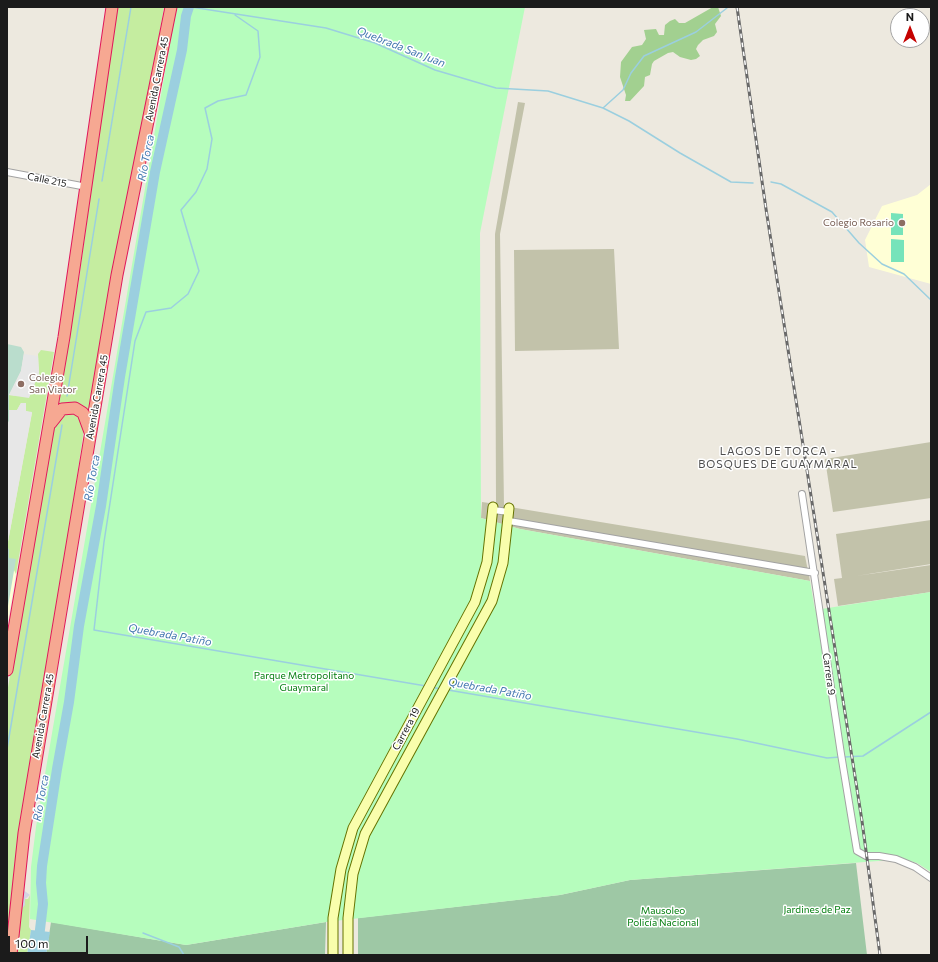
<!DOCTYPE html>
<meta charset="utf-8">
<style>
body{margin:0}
#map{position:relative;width:938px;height:962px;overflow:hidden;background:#ede9df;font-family:Commissioner,sans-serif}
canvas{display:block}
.frame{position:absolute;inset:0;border:8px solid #1b1b1b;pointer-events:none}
.north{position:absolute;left:890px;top:8px;width:40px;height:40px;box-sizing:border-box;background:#fff;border:1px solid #a4a4a4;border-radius:50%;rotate:0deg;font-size:11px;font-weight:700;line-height:16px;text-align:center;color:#1b1b1b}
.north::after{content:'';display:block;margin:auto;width:14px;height:18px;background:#c50200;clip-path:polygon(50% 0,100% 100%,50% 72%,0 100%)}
.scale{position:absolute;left:8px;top:936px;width:80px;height:18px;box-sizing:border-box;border:2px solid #1b1b1b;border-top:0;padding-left:5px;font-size:12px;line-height:14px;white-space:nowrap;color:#1b1b1b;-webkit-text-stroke:3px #fff;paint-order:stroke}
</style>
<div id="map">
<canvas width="938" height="962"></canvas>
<div class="frame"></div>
<div class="north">N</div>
<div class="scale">100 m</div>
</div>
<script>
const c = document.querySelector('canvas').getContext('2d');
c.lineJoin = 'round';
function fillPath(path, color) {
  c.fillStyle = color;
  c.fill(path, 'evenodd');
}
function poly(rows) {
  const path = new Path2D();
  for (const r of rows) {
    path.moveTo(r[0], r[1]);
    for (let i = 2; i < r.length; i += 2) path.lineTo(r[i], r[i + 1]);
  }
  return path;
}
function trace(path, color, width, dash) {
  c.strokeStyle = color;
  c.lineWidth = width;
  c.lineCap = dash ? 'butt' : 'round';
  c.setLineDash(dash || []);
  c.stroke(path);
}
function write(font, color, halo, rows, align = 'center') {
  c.font = font + ' Commissioner,sans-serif';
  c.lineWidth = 3;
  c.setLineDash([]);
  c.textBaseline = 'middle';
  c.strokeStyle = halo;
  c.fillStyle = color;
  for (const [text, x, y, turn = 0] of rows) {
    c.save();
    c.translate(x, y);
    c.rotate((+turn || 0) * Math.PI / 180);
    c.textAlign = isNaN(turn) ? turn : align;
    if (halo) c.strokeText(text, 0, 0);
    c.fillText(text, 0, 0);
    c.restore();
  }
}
fillPath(poly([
 [931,184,931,284,869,267,865,240,882,206,917,195],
 [7,548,9,549,9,560,16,574,7,627]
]), '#ffffd6');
fillPath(poly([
 [518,102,525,103,500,234,504,506,805,556,810,581,520,529,481,518,482,502,496,504,495,234],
 [614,249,619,349,515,351,514,250],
 [931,442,931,498,833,512,825,459],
 [931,520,931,564,856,576,931,565,931,592,838,606,834,579,842,578,836,534]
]), '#c2c2aa');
fillPath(poly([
 [117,7,164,7,149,92,116,252,90,417,84,409,56,410,78,286],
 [41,350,54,352,16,574,9,560,9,550,7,547,32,413,26,411,26,403,21,403,17,410,9,410,9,395,29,397,39,373,38,354],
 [64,411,78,412,84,425,83,436,7,947,7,693,53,431,55,424],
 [30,895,29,927,31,930,27,955,14,955,20,911,25,899,28,899]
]), '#c5eda0');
fillPath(poly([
 [713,7,718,7,721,16,715,24,717,32,714,36,703,40,698,45,696,49,700,56,696,59,691,60,680,57,673,52,668,53,654,61,652,64,650,75,645,77,644,86,630,101,625,101,626,95,620,77,621,62,632,47,642,45,646,39,644,30,656,29,659,35,664,35,665,25,670,21,675,19,679,23,685,23]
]), '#a2d090');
fillPath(poly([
 [7,344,21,347,24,352,21,371,9,395,9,421,7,425],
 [7,548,9,549,9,558,16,559,7,612]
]), '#baddcd');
fillPath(poly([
 [856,863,867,955,358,955,358,918,560,895,630,880],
 [51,922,186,945,326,922,325,955,46,955]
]), '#9ec8a5');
fillPath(poly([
 [176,7,525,7,480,233,481,518,520,529,810,581,815,610,931,592,931,872,917,863,904,859,630,880,560,895,326,922,186,945,30,919,31,867,36,827]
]), '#b6fdbd');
fillPath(poly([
 [891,213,903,214,903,235,891,235],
 [891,239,904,240,904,262,891,262]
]), '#76e3ba');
fillPath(poly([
 [24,354,38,356,39,373,29,398,9,395,21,371],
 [21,403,26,403,26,411,32,412,7,547,7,425,9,421,9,410,17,410]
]), '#e7e7e7');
fillPath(poly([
 [22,889,30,895,25,899,25,905,20,911]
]), '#d3d3e3');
fillPath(poly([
 [31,930,50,932,46,955,27,955]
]), '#9bcfdf');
trace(poly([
 [191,7,326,28,375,43,435,70,496,88,548,91,603,108,629,121,680,153,731,182,753,183],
 [235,15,258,31,260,57,246,95,218,101,205,108,212,139,207,169,196,192,181,210,199,271,188,294,171,308,146,312,135,341,104,542,94,630,426,686],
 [603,108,623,90,631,73,644,56,696,32,727,8],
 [102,181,131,7],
 [771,182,781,184,832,212,859,243,882,264,904,274,931,300],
 [67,396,99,199],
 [432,687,440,689],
 [448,690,737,739,827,758,840,757],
 [7,749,62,425],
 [844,757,863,756,931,712],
 [143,933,179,947,184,955]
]), '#9bcfdf', 1.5);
trace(poly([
 [37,955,43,904,41,883,42,866,57,769,69,702,79,626,101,506,120,377,155,172,182,50,186,16,189,7]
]), '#9bcfdf', 10);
const minor = poly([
 [7,172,87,187],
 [802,494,841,754,857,851,866,856,879,856,896,859,915,867,931,878],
 [493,510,509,512],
 [509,521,815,573]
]);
const secondary = poly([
 [333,955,333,918,341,869,353,828,475,602,487,562,493,507],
 [348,955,348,918,353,874,365,834,492,601,503,563,509,508]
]);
const trunk = poly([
 [51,423,62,409,75,408,83,413,90,432],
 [7,670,64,337,112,7],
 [11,955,24,833,117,275,171,7]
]);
trace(minor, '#a2a2a2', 8);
trace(secondary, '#657300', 11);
trace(trunk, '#e0175a', 13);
trace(minor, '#fff', 6);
trace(secondary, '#f9feac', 9);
trace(trunk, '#f6a892', 11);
const rail = poly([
 [737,7,766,209,862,821,880,955]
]);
trace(rail, '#696969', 3);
trace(rail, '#fff', 1.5, [4.5]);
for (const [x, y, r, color] of [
 [902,223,4,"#8d6e63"],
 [21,384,4,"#8d6e63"]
]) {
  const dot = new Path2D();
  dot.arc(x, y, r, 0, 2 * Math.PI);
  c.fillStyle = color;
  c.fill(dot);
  trace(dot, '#fff', 1.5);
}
write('10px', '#1b1b1b', '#fff', [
 ["Avenida Carrera 45",157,79,-79],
 ["Calle 215",47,180,11],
 ["Avenida Carrera 45",97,397,-80],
 ["Carrera 9",829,674,82],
 ["Avenida Carrera 45",43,716,-80],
 ["Carrera 19",406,729,-62]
]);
write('10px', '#785e54', '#fff', [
 ["Colegio Rosario",894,223],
 ["Colegio",29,378,"left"],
 ["San Viator",29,390,"left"]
], 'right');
write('10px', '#047e0f', '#fff', [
 ["Parque Metropolitano",304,676],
 ["Guaymaral",304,688],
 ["Jardines de Paz",817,910],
 ["Mausoleo",663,911],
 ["Policía Nacional",663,923]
]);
write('italic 11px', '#4277af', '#fff', [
 ["Quebrada San Juan",401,47,21],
 ["Río Torca",146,158,-79],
 ["Río Torca",92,478,-80],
 ["Quebrada Patiño",170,635,10],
 ["Quebrada Patiño",490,689,10],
 ["Río Torca",41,798,-80]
]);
c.letterSpacing = '1px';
write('11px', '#4e4e4e', '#fff', [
 ["LAGOS DE TORCA -",778,451],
 ["BOSQUES DE GUAYMARAL",778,464]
]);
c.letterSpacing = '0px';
</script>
